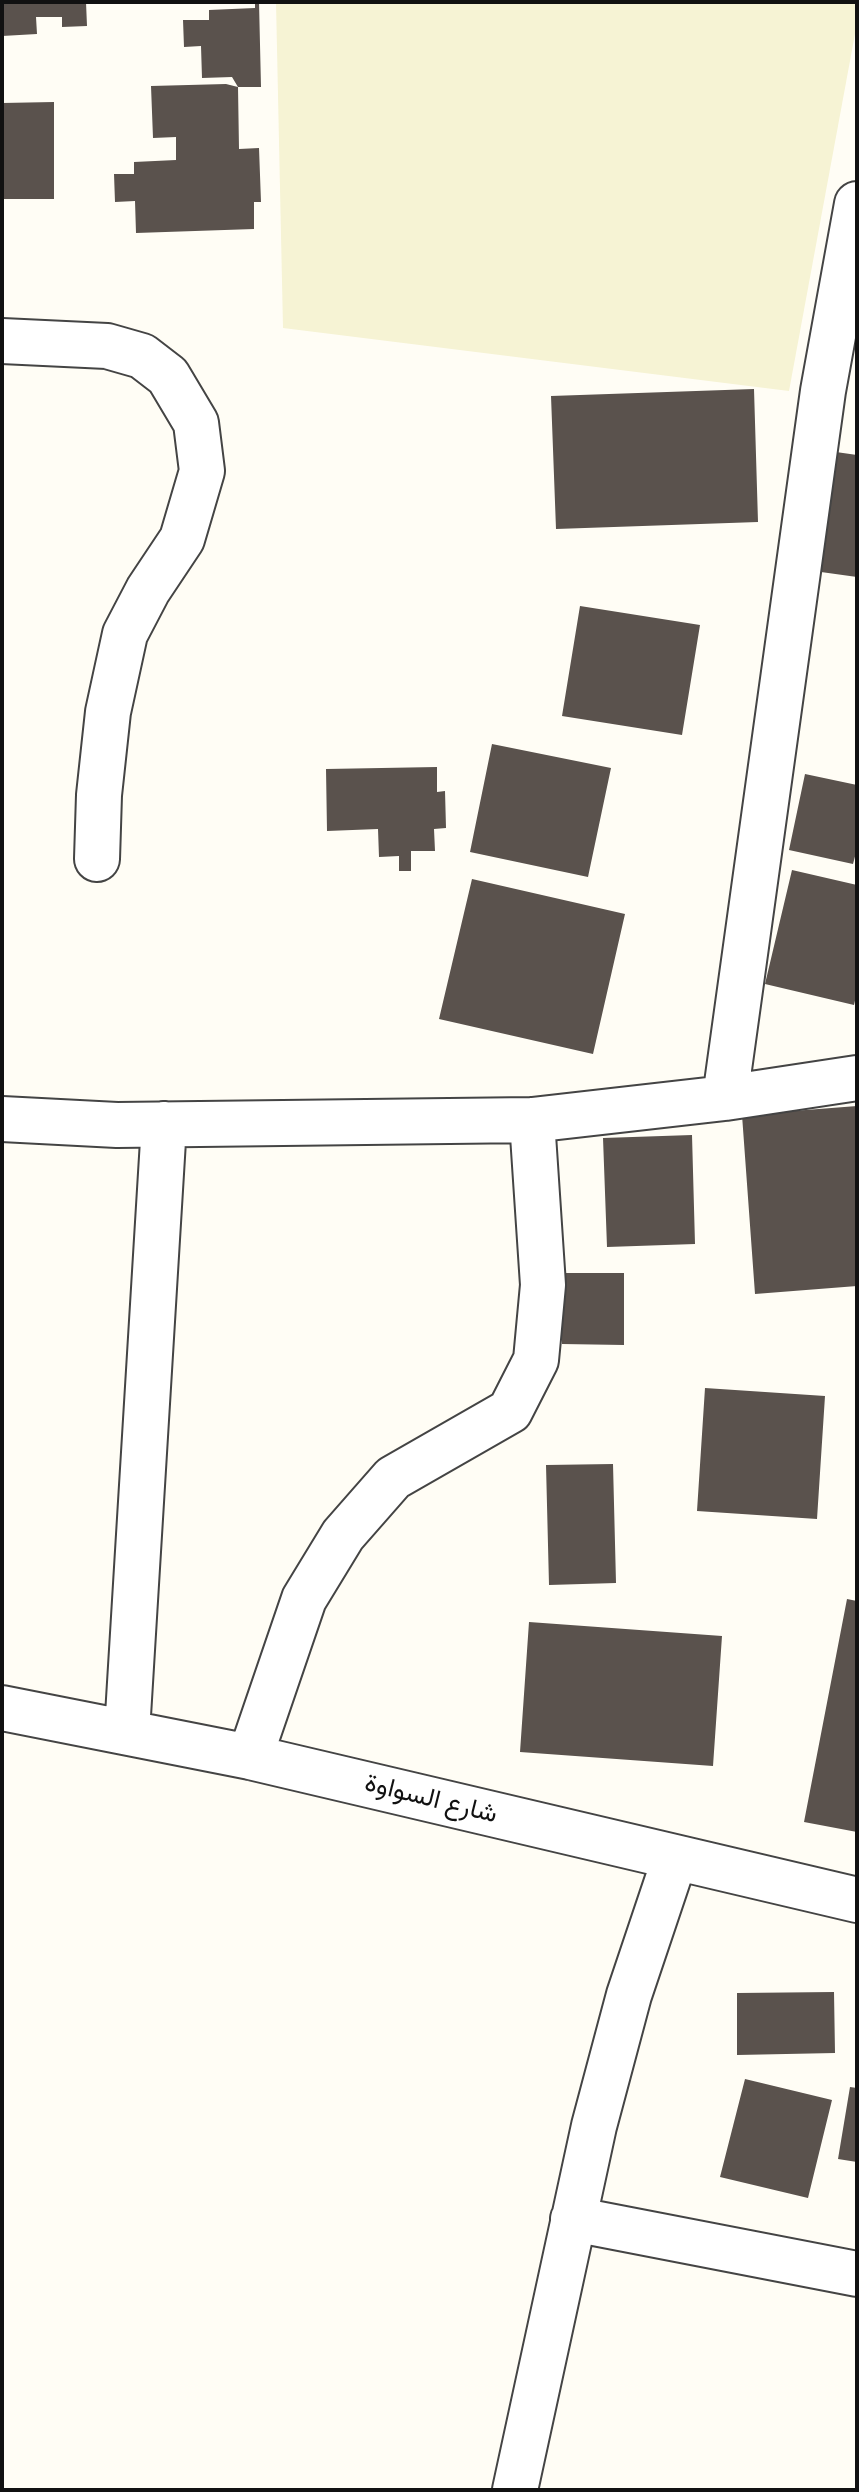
<!DOCTYPE html>
<meta charset="utf-8">
<style>
body{margin:0}
#map{position:relative;width:859px;height:2492px;overflow:hidden;background:#fffdf5;font-family:"PT Serif",serif}
canvas{display:block}
.frame{position:absolute;inset:0;border:4px solid #111;pointer-events:none}
</style>
<div id="map">
<canvas width="859" height="2492"></canvas>
<div class="frame"></div>
</div>
<script>
const c = document.querySelector('canvas').getContext('2d');
c.lineJoin = 'round';
function fillPath(path, color) {
  c.fillStyle = color;
  c.fill(path, 'evenodd');
}
function poly(rows) {
  const path = new Path2D();
  for (const r of rows) {
    path.moveTo(r[0], r[1]);
    for (let i = 2; i < r.length; i += 2) path.lineTo(r[i], r[i + 1]);
  }
  return path;
}
function trace(path, color, width, dash) {
  c.strokeStyle = color;
  c.lineWidth = width;
  c.lineCap = dash ? 'butt' : 'round';
  c.setLineDash(dash || []);
  c.stroke(path);
}
function write(font, color, halo, rows, align = 'center') {
  c.font = font + ' "PT Serif",Vazirmatn,serif';
  c.lineWidth = 8;
  c.setLineDash([]);
  c.textBaseline = 'middle';
  c.strokeStyle = halo;
  c.fillStyle = color;
  for (const [text, x, y, turn = 0] of rows) {
    c.save();
    c.translate(x, y);
    c.rotate((+turn || 0) * Math.PI / 180);
    c.textAlign = isNaN(turn) ? turn : align;
    if (halo) c.strokeText(text, 0, 0);
    c.fillText(text, 0, 0);
    c.restore();
  }
}
fillPath(poly([
 [276,2,857,2,857,23,789,391,283,328]
]), '#f6f3d4');
fillPath(poly([
 [2,2,86,2,87,26,62,27,62,17,36,17,37,34,2,36],
 [255,2,259,2,261,87,238,87,239,149,259,148,261,202,254,202,254,229,136,233,135,201,115,202,114,174,134,174,134,162,176,160,176,137,153,138,151,86,226,84,238,87,232,77,202,78,201,46,184,47,183,20,209,20,209,10,255,8],
 [54,102,54,199,2,199,2,103],
 [754,389,758,522,556,529,551,396],
 [836,452,857,455,857,577,821,572],
 [580,606,700,625,682,735,562,716],
 [492,744,611,768,588,877,470,852],
 [437,767,437,792,445,791,446,828,434,829,435,851,411,851,411,871,399,871,399,856,379,857,378,829,327,831,326,769],
 [805,774,857,785,857,849,853,864,789,850],
 [792,870,857,885,857,992,854,1005,765,984],
 [472,879,625,914,593,1054,439,1019],
 [857,1106,857,1286,755,1294,742,1115],
 [692,1135,695,1244,607,1247,603,1138],
 [562,1273,624,1273,624,1345,562,1344],
 [705,1388,825,1396,817,1519,697,1511],
 [613,1464,616,1583,549,1585,546,1465],
 [847,1599,857,1601,857,1832,804,1822],
 [529,1622,722,1636,713,1766,520,1752],
 [834,1992,835,2053,737,2055,737,1993],
 [745,2079,832,2100,808,2198,720,2177],
 [850,2087,857,2088,857,2162,838,2159]
]), '#5a524d');
const minor = poly([
 [2,341,107,346,142,356,168,376,196,423,202,471,182,539,148,590,125,634,108,712,99,795,97,859],
 [725,1098,823,391,857,204],
 [2,1119,117,1125,532,1120,725,1098,857,1078],
 [2,1708,250,1757,857,1900],
 [127,1732,164,1124],
 [250,1757,304,1599,343,1535,393,1478,510,1411,536,1360,543,1285,532,1120],
 [573,2219,857,2274],
 [515,2490,594,2126,629,1995,675,1858]
]);
trace(minor, '#444', 48);
trace(minor, '#fff', 44);
write('26px', '#111', '#fff', [
 ["شارع السواوة",431,1799,14]
]);
</script>
